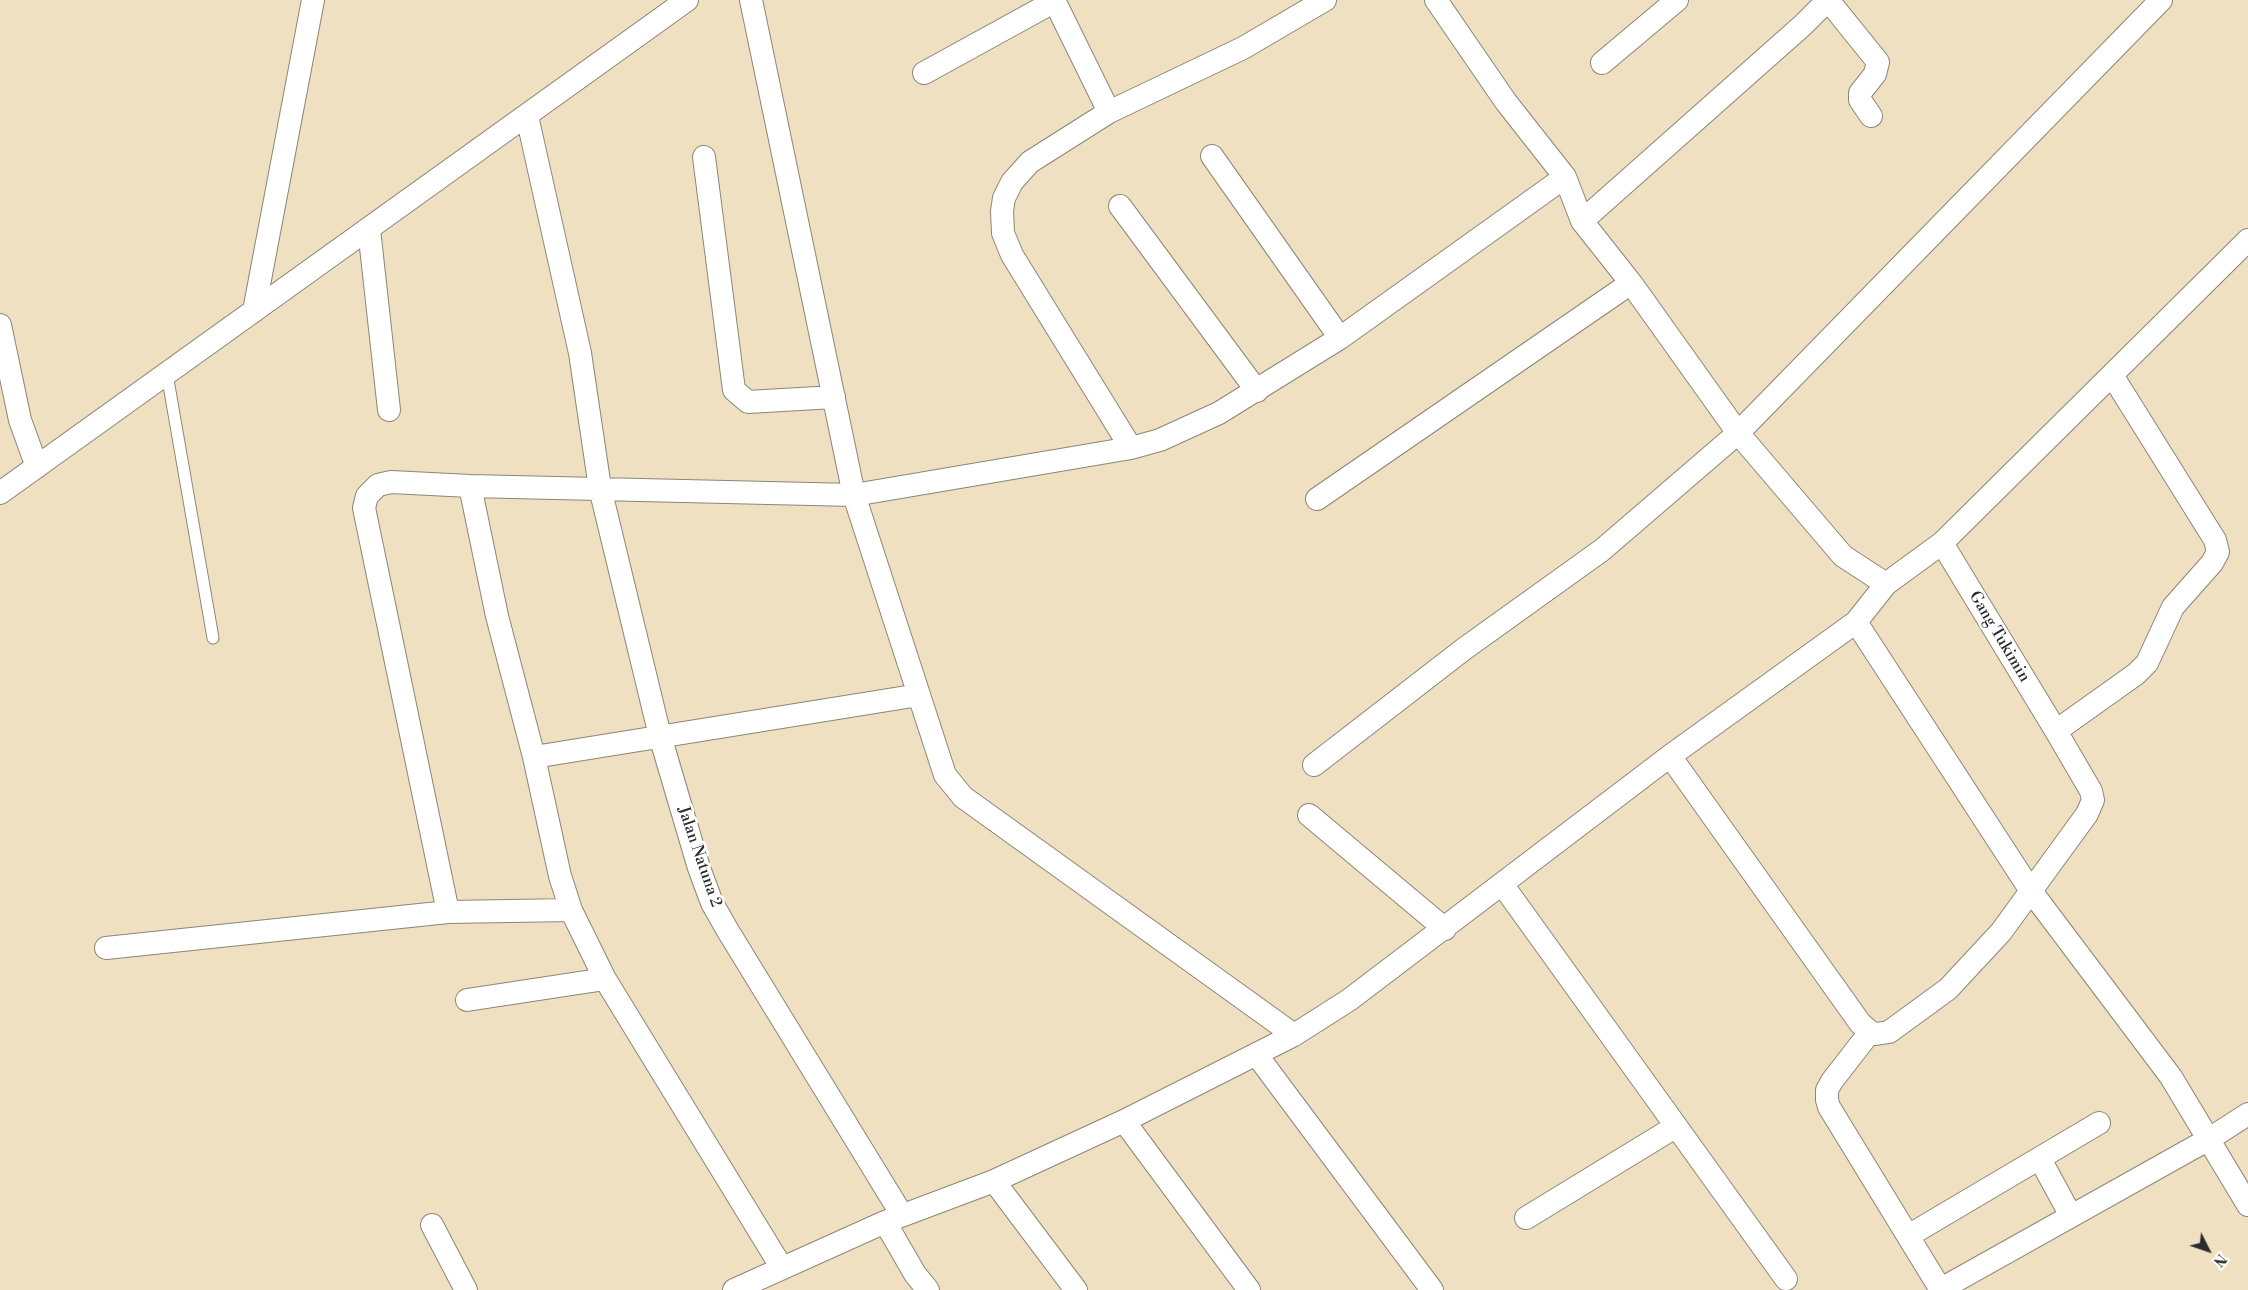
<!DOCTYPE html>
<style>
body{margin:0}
#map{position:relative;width:2248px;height:1290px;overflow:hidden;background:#eee0c0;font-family:"Libre Bodoni",serif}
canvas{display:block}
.north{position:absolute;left:2183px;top:1225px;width:50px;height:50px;-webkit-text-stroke:4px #fff;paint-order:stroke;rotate:131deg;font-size:14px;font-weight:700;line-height:20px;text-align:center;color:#2b2b2b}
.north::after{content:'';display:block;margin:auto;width:18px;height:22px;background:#2b2b2b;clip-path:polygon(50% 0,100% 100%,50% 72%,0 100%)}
</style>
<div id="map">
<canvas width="2248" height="1290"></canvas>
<div class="north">N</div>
</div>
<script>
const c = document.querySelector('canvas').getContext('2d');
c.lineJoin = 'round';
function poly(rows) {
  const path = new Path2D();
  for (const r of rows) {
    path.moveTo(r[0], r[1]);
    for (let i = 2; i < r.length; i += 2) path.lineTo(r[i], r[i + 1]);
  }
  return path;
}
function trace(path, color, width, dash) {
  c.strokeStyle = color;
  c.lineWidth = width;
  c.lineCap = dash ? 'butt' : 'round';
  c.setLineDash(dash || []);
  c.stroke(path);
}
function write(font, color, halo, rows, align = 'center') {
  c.font = font + ' "Libre Bodoni",serif';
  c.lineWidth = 5;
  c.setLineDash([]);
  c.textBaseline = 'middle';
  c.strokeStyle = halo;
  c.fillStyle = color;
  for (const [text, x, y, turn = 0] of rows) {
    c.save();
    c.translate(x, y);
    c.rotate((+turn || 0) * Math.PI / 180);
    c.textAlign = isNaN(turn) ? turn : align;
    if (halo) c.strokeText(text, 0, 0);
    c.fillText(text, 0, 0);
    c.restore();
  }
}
const service = poly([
 [167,374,213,638]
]);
const minor = poly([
 [751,0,854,495,945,775,963,797,1294,1035],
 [1054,0,1109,112],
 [1436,0,1506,102,1565,177,1582,221,1631,283,1738,433,1843,556,1886,584],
 [1828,0,1878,62,1875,74,1860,93,1860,100,1871,116],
 [1602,63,1677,0],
 [924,73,1055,1],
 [527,116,580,353,600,488,660,736,699,868,712,903,728,931,902,1215],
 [1212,156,1340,338],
 [704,157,734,390,748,402,834,397],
 [1120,206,1257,391],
 [1582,221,1803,25,1828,0],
 [369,229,389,410],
 [254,311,313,0],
 [0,325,20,420,37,467],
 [1131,448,1012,255,1003,233,1002,211,1004,198,1012,182,1030,162,1109,112,1243,48,1325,0],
 [470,486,497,616,534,757,560,876,571,910,605,979,782,1268],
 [0,493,687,0],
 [1317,499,1631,283],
 [1856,622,2031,891,2171,1077,2248,1205],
 [2056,731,2136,674,2147,663,2173,607,2212,563,2218,552,2215,540,2112,375],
 [1670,756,1860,1023,1870,1032,1876,1034,1889,1032,1948,989,2001,932,2087,814,2093,800,2091,791,2056,731,1942,543],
 [534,757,919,695],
 [1314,765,1464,649,1602,550,1738,433,2161,0],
 [1309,815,1445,929],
 [1502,884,1786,1279],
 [448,912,364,508,367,496,378,485,391,482,470,486,854,495,1131,448,1160,440,1219,413,1340,338,1565,177],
 [106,948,448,912,571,910],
 [467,1000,605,979],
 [1870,1032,1832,1081,1827,1090,1827,1100,1829,1107,1941,1290],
 [1256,1054,1432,1290],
 [1124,1121,1249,1290],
 [2040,1159,2071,1216],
 [994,1181,1076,1290],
 [1526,1218,1675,1127],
 [885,1222,915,1274,928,1290],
 [432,1225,466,1290],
 [1908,1236,2099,1123],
 [1941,1289,2209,1139,2248,1114],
 [734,1290,885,1222,994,1181,1124,1121,1294,1035,1349,1000,1670,756,1856,622,1886,584,1942,543,2248,240]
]);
trace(service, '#8c8676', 13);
trace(minor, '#8c8676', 24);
trace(service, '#fff', 11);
trace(minor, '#fff', 22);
write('16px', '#2b2b2b', '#fff', [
 ["Gang Tukimin",1999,637,59],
 ["Jalan Natuna 2",699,857,71]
]);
</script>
